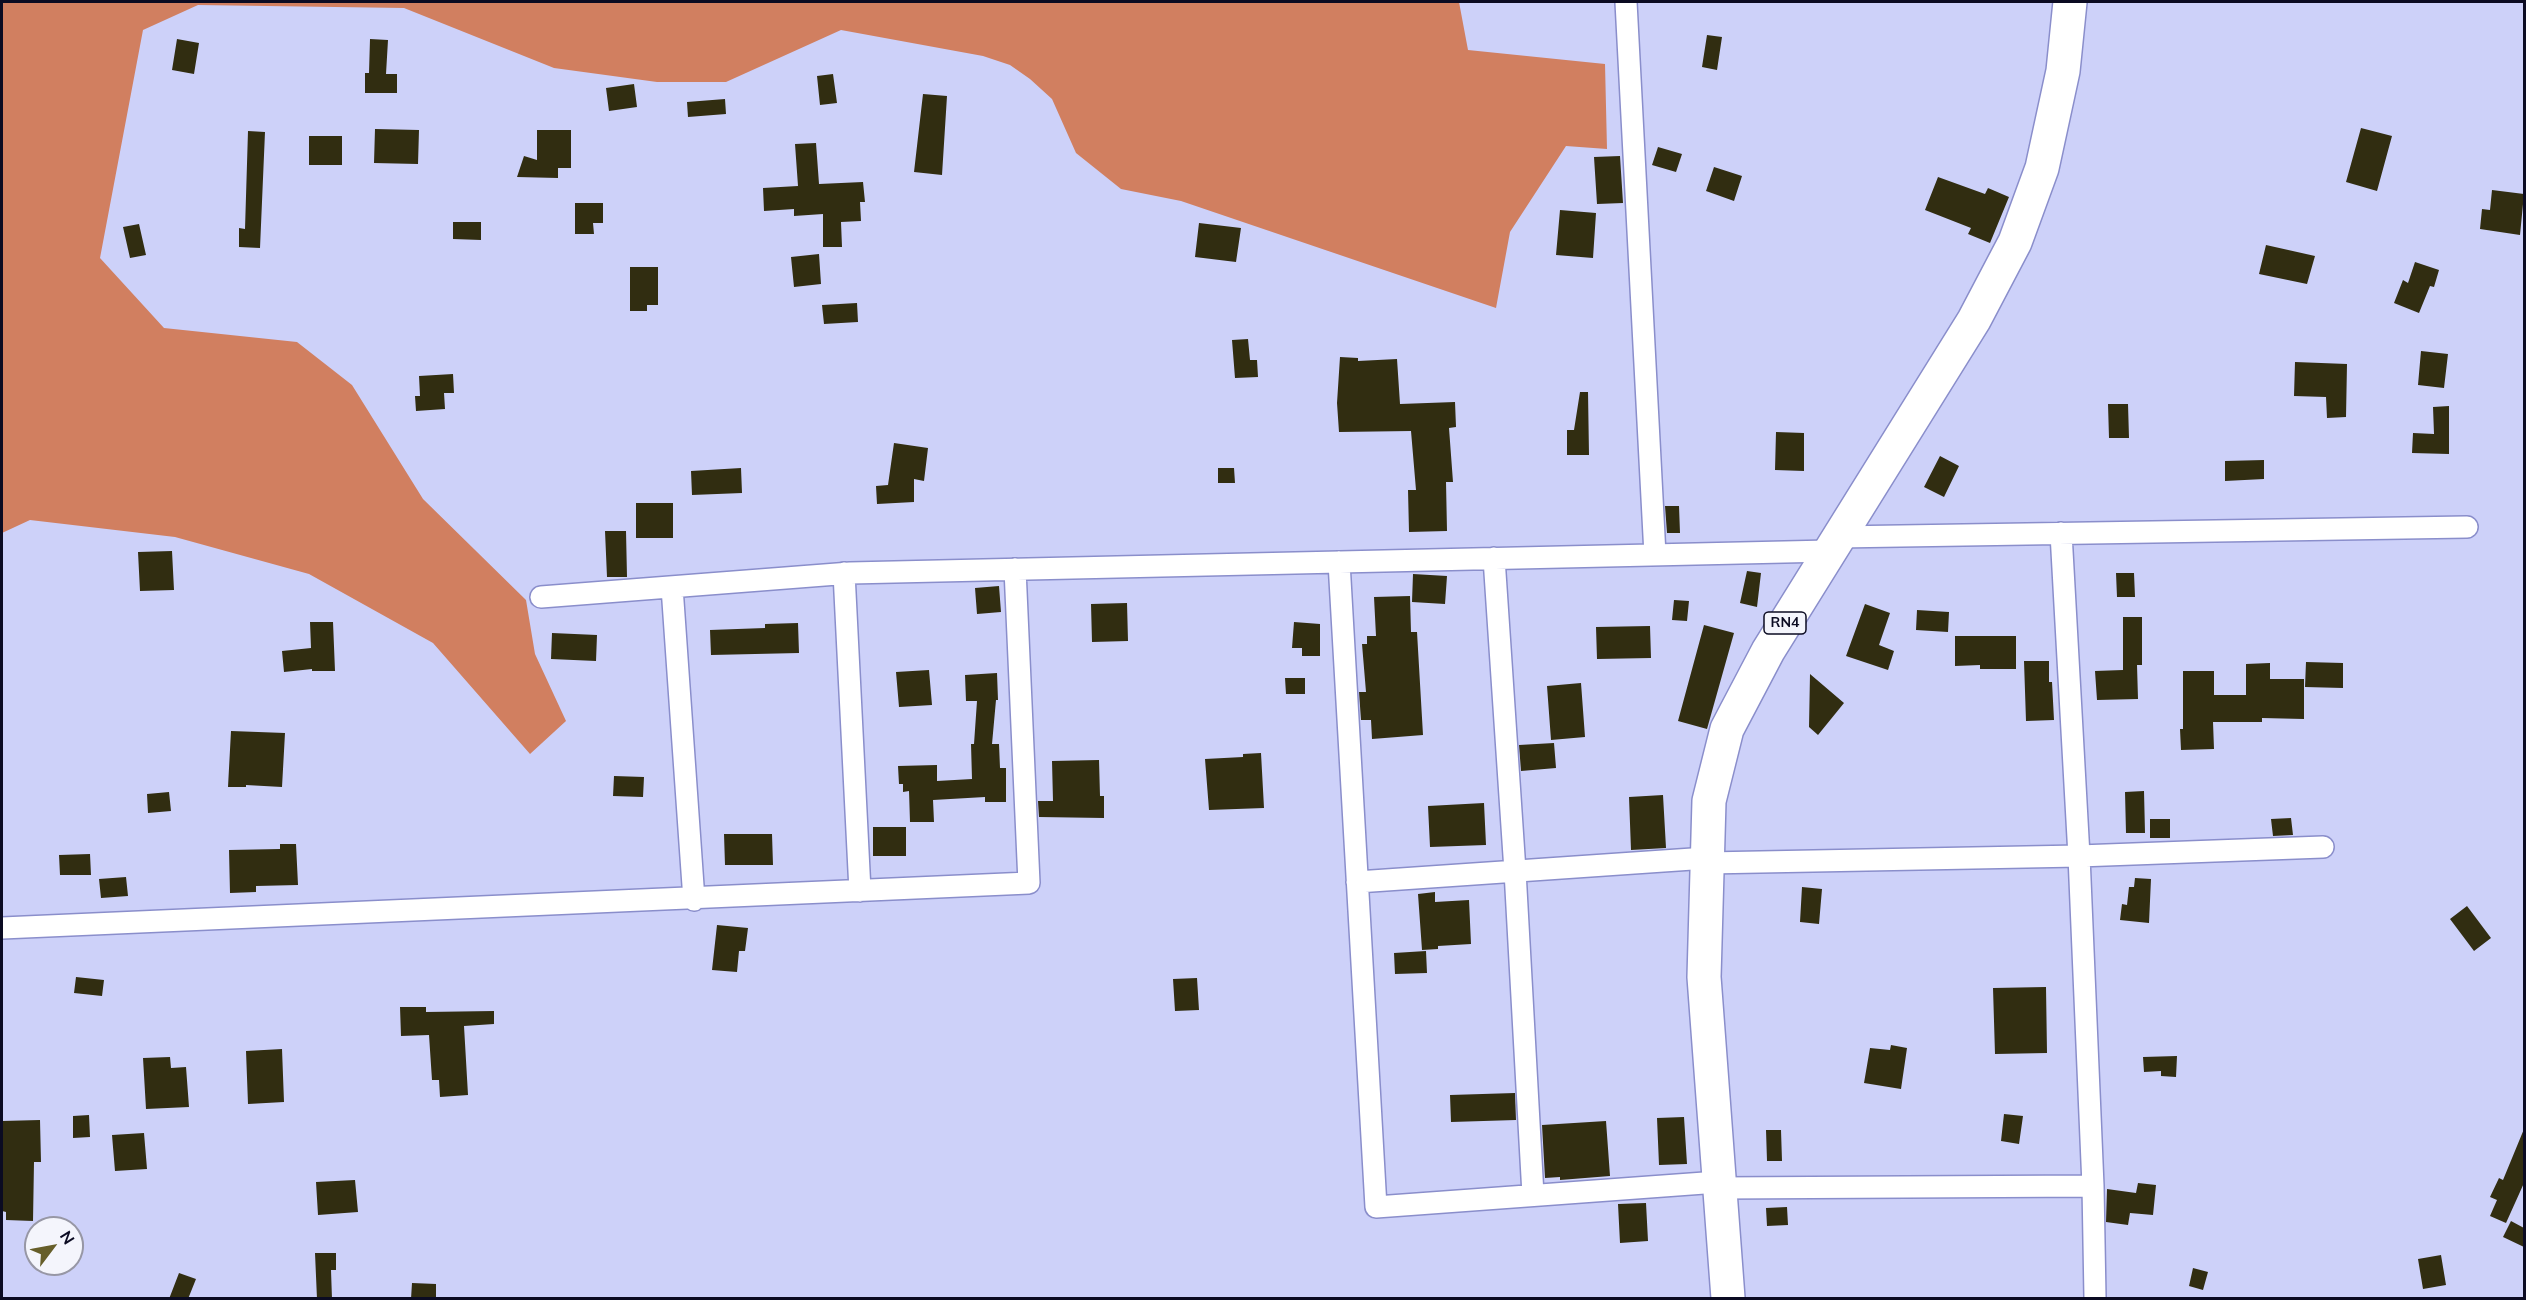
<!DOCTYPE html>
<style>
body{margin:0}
#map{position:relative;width:2526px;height:1300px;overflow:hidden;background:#cdd1f9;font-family:Mulish,sans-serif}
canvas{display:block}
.frame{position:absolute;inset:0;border:3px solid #0b0b22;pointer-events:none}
.north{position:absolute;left:24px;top:1216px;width:60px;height:60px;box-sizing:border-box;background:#f4f5fc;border:2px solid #9797a5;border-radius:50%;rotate:58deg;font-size:16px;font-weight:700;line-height:24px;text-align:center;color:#0b0b22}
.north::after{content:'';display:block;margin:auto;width:21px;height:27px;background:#665e2a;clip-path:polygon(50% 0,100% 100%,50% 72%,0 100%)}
</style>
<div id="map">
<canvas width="2526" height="1300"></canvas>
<div class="frame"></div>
<div class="north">N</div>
</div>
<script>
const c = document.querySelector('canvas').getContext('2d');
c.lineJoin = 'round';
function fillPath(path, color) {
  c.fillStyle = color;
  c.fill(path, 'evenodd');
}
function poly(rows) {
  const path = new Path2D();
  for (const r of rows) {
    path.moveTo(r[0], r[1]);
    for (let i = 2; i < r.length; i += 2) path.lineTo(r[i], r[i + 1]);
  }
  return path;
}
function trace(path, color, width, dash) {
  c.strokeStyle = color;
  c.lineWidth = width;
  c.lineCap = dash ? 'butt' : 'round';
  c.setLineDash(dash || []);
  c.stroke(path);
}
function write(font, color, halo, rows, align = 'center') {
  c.font = font + ' Mulish,sans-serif';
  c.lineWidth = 6;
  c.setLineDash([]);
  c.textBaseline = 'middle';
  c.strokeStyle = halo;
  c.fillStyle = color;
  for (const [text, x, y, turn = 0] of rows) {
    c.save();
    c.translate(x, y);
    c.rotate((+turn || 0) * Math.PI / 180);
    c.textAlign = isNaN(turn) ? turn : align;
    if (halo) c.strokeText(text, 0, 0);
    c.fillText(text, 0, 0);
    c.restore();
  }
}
fillPath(poly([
 [2,2,1459,2,1468,50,1605,64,1607,149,1566,146,1510,232,1496,308,1181,201,1121,189,1076,153,1052,99,1030,79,1010,65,983,56,841,30,726,82,657,82,554,68,404,8,198,5,143,30,100,258,164,328,297,342,352,385,423,499,526,600,535,654,566,721,530,754,433,643,309,574,175,537,30,520,2,533]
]), '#d17f60');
fillPath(poly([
 [1707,35,1722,37,1717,70,1702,67],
 [177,39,199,43,194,74,172,70],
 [370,39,388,40,386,74,397,74,397,93,365,93,365,73,369,73],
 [833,74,837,103,820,105,817,76],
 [634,84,637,107,609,111,606,88],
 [923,94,947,96,942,175,914,172],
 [725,99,726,114,688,117,687,102],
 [2361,128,2392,136,2377,191,2346,182],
 [375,129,419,130,418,164,374,163],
 [537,130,571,130,571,168,558,168,558,178,517,177,524,156,537,160],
 [248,131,265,132,260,248,239,247,239,228,245,229],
 [309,136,342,136,342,165,309,165],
 [816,143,819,184,863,182,865,202,860,202,861,221,841,222,842,247,823,247,823,214,794,216,794,209,764,211,763,188,798,186,795,144],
 [1658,147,1682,154,1676,172,1652,165],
 [1620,156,1623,203,1597,204,1594,157],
 [1714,167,1742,176,1734,201,1706,191],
 [1938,177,1985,194,1988,188,2009,197,1990,243,1968,234,1971,228,1925,210],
 [2492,190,2524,194,2520,235,2480,229,2482,209,2490,210],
 [575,203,603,203,603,223,593,223,594,234,575,234],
 [1560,210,1596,213,1593,258,1556,255],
 [453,222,481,222,481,240,453,239],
 [1199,223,1241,228,1236,262,1195,257],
 [139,224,146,255,130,258,123,227],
 [2266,245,2315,256,2307,284,2259,274],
 [819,254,821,284,794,287,791,257],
 [2415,262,2439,270,2434,287,2430,286,2419,313,2394,303,2403,280,2408,283],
 [630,267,658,267,658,305,647,305,647,311,630,311],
 [857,303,858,322,824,324,822,305],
 [1248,339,1250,360,1257,360,1258,377,1235,378,1232,340],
 [2421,351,2448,354,2444,388,2418,385],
 [1340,357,1358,358,1358,361,1397,359,1400,404,1455,402,1456,427,1449,428,1453,482,1446,482,1447,531,1409,532,1408,490,1416,490,1411,431,1339,432,1337,403],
 [2295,362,2347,364,2346,417,2327,418,2326,397,2294,396],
 [453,374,454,393,444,393,445,409,416,411,415,396,420,396,419,376],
 [1580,392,1588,392,1589,455,1567,455,1567,430,1574,430],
 [2108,404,2128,404,2129,438,2109,438],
 [2449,406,2449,454,2412,453,2413,433,2434,434,2433,407],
 [1776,432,1804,433,1804,471,1775,470],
 [894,443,928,448,924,481,914,479,914,502,877,504,876,486,888,485],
 [1940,456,1959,466,1944,497,1924,487],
 [2264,460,2264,479,2225,481,2225,461],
 [741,468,742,493,692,495,691,471],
 [1218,468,1234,468,1235,483,1218,483],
 [636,503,673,503,673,538,636,538],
 [1665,506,1679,506,1680,533,1667,533],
 [605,531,626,531,627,577,607,577],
 [172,551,174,590,140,591,138,552],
 [1747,571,1761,573,1757,607,1740,603],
 [2116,573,2134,573,2135,597,2117,597],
 [1413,574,1447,576,1445,604,1412,602],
 [999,586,1001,612,977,614,975,588],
 [1410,596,1411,632,1417,632,1423,735,1372,739,1371,720,1361,720,1359,692,1366,692,1362,644,1367,644,1367,636,1376,636,1374,597],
 [1674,600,1689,601,1687,621,1672,620],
 [1127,603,1128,641,1092,642,1091,604],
 [1865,604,1890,613,1879,645,1894,651,1888,670,1846,656],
 [1917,610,1949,612,1948,632,1916,630],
 [2123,617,2142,617,2142,665,2137,665,2138,699,2097,700,2095,671,2123,670],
 [310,622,333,622,335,671,312,671,312,669,284,672,282,651,311,648],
 [1294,622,1320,624,1320,656,1302,656,1302,648,1292,648],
 [798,623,799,653,711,655,710,630,765,628,765,624],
 [1704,625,1734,633,1707,729,1678,721],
 [1650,626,1651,658,1597,659,1596,627],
 [552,633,597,635,596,661,551,659],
 [1955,636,2016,636,2016,669,1980,669,1980,665,1955,666],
 [2024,661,2049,661,2049,682,2052,682,2054,720,2026,721],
 [2306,662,2343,663,2343,688,2305,687],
 [2270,663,2270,679,2304,679,2304,719,2262,718,2262,722,2213,722,2214,749,2181,750,2180,729,2183,729,2183,671,2214,671,2214,695,2246,695,2246,664],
 [929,670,932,705,899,707,896,672],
 [997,673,998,700,996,700,992,744,999,744,1000,768,1006,768,1006,802,985,802,985,797,933,800,934,822,910,822,909,791,903,792,903,784,899,784,898,766,937,765,937,781,972,779,971,744,974,744,977,701,966,701,965,675],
 [1810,674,1844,703,1818,735,1809,727],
 [1285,678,1305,678,1305,694,1286,694],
 [1581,683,1585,737,1551,740,1547,686],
 [231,731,285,733,282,787,246,785,246,787,228,787],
 [1554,743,1556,768,1521,771,1519,745],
 [1261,753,1264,808,1209,810,1205,759,1243,757,1243,754],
 [1099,760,1100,796,1104,796,1104,818,1039,817,1038,801,1053,801,1052,761],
 [614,776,644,777,643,797,613,796],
 [2144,791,2145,833,2126,833,2125,792],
 [169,792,171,811,148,813,147,794],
 [1663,795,1666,848,1631,850,1629,797],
 [1484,803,1486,845,1430,847,1428,806],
 [2291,818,2293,835,2273,836,2271,819],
 [2150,819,2170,819,2170,838,2150,838],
 [873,827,906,827,906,856,873,856],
 [724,834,772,834,773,865,725,865],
 [280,844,296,844,298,885,256,886,256,892,230,893,229,850,280,849],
 [90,854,91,875,60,875,59,855],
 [126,877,128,896,101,898,99,879],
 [2135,878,2151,879,2149,923,2120,920,2122,904,2127,905,2129,887,2134,887],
 [1802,887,1822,889,1819,924,1800,922],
 [1435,892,1435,902,1469,900,1471,944,1438,946,1438,949,1422,950,1418,894],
 [2467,906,2491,938,2474,951,2450,919],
 [717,925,748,928,745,951,739,951,737,972,712,970],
 [1426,951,1427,973,1395,974,1394,953],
 [76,977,104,980,102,996,74,993],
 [1197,978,1199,1010,1175,1011,1173,979],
 [2046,987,2047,1053,1995,1054,1993,988],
 [400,1007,426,1007,426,1012,494,1011,494,1024,464,1026,468,1095,440,1097,439,1080,432,1080,429,1035,401,1036],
 [1891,1045,1907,1048,1901,1089,1864,1083,1870,1048,1890,1050],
 [282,1049,284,1102,248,1104,246,1051],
 [2177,1056,2176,1077,2161,1076,2161,1071,2144,1072,2143,1057],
 [170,1057,171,1068,186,1067,189,1107,146,1109,143,1058],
 [1515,1093,1516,1120,1451,1122,1450,1095],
 [2004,1114,2023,1116,2019,1144,2001,1141],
 [89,1115,90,1137,73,1138,73,1116],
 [1684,1117,1687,1164,1659,1165,1657,1118],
 [40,1120,41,1162,34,1162,33,1221,6,1220,6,1212,2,1211,2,1121],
 [1606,1121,1610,1176,1560,1180,1560,1177,1545,1178,1542,1125],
 [2524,1129,2524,1183,2506,1223,2490,1216,2497,1200,2490,1197,2499,1178,2503,1180],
 [1766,1130,1781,1130,1782,1161,1767,1161],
 [144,1133,147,1169,115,1171,112,1135],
 [355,1180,358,1212,318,1215,316,1182],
 [2138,1183,2156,1185,2153,1215,2130,1213,2128,1225,2106,1222,2107,1189,2136,1193],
 [1646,1203,1648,1241,1620,1243,1618,1204],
 [1787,1207,1788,1225,1767,1226,1766,1208],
 [2511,1221,2524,1228,2524,1247,2503,1237],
 [315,1253,336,1253,336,1270,331,1270,332,1299,317,1299],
 [2441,1255,2446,1285,2423,1289,2418,1259],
 [2193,1268,2208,1272,2203,1290,2189,1286],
 [179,1273,196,1279,188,1299,169,1299],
 [412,1283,436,1284,436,1299,411,1299]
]), '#312d11');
const street = poly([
 [1626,2,1655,555],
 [1838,537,2467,527],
 [1494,558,1515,871,1533,1195],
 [1339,562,1376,1207,1718,1182],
 [844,573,860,891],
 [672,587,694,900],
 [541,597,850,573,1829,551],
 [1707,863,2079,856,2323,847],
 [1357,882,1707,858],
 [2,928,1029,883,1015,569],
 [2093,1186,2095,1298],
 [1719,1188,2093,1186,2079,856,2061,533]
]);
const highway = poly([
 [1728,1298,1704,977,1709,801,1727,729,1768,651,1974,320,2015,242,2042,168,2063,71,2070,2]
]);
trace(street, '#8a8ecb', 24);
trace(highway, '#8a8ecb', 36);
trace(street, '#fff', 21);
trace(highway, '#fff', 33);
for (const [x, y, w] of [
 [1785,623,42]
]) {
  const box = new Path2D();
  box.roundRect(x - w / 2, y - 11, w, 22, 4.5);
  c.fillStyle = '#f4f5fc';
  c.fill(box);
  trace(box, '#0b0b22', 1.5);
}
write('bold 14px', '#0b0b22', null, [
 ["RN4",1785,623]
]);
</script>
